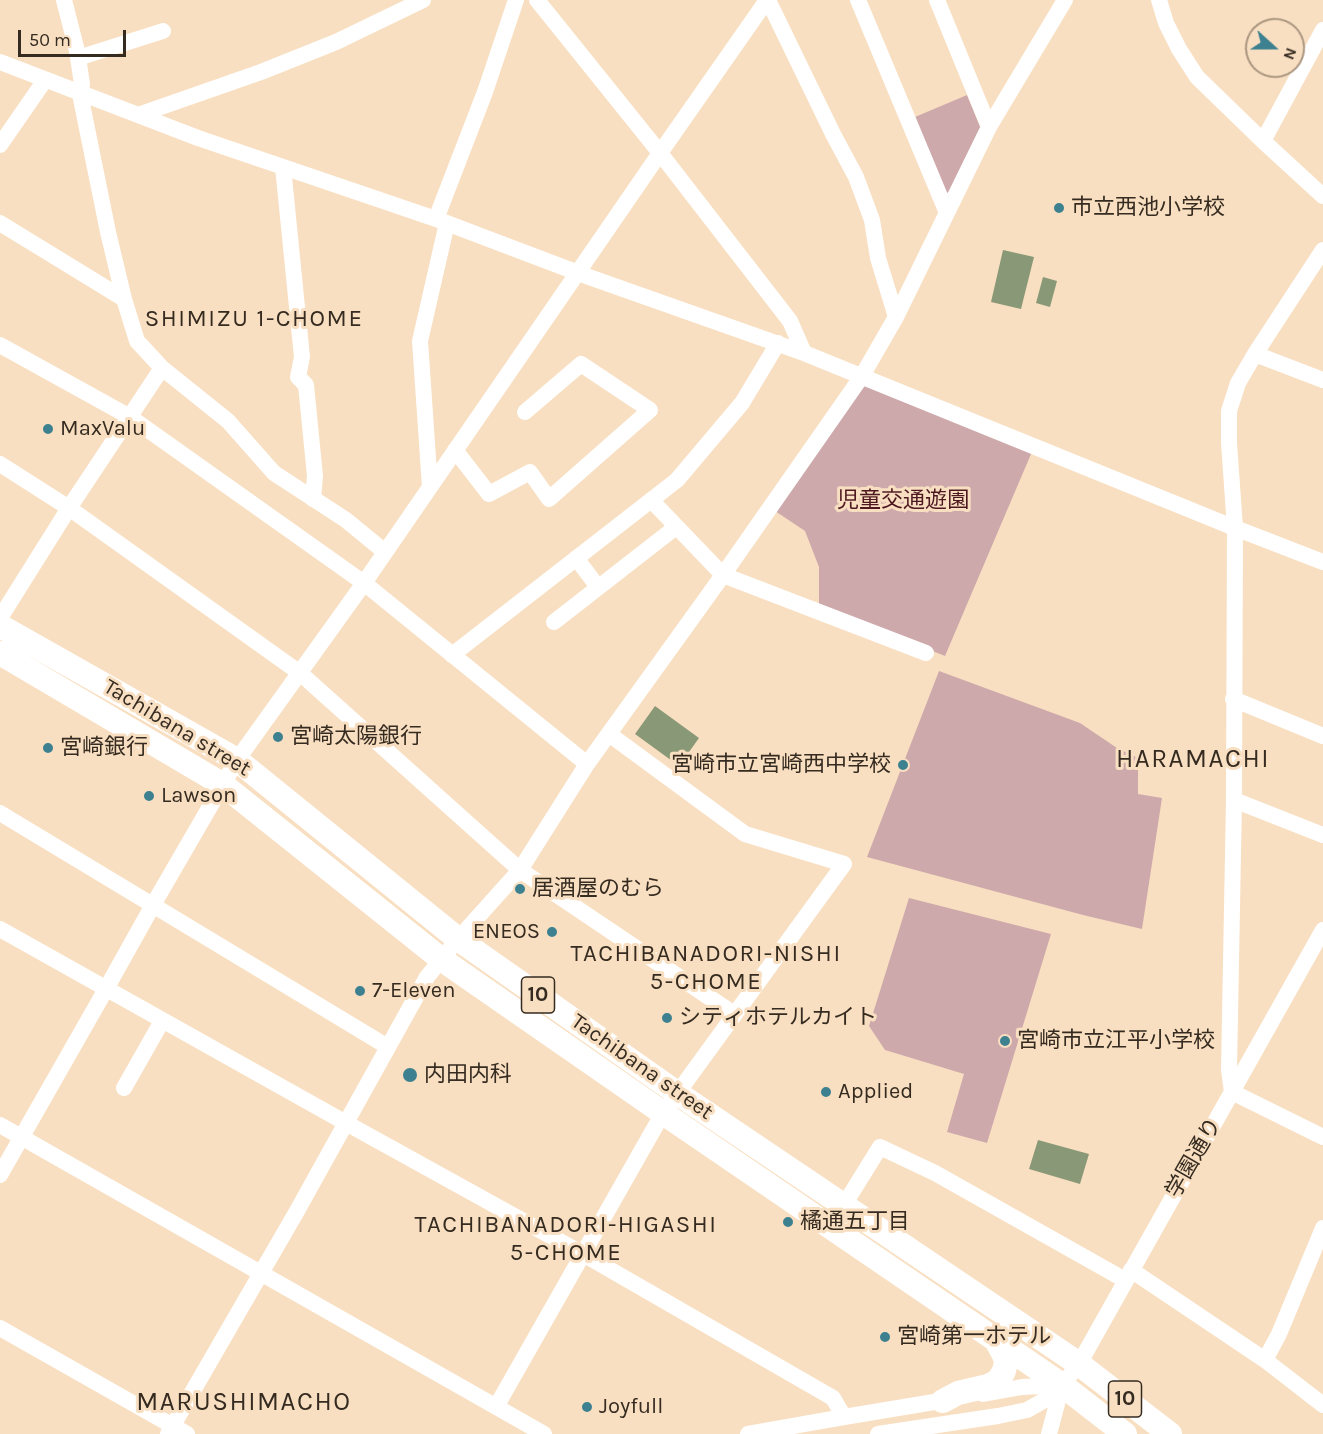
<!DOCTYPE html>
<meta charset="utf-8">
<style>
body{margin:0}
#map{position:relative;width:1323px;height:1434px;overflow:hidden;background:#f9dfc1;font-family:Karla,sans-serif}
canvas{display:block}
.north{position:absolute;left:1245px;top:18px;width:60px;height:60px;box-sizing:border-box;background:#f9dfc1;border:2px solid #ab9781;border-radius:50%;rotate:111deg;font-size:16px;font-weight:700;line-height:24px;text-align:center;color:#352b20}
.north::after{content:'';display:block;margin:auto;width:21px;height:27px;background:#3d8190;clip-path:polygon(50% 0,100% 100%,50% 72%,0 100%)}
.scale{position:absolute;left:18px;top:30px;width:108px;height:27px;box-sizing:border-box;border:3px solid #352b20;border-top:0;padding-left:8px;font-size:18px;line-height:21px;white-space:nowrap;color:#352b20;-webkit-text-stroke:4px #f9dfc1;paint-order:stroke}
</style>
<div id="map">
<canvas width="1323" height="1434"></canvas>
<div class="north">N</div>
<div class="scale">50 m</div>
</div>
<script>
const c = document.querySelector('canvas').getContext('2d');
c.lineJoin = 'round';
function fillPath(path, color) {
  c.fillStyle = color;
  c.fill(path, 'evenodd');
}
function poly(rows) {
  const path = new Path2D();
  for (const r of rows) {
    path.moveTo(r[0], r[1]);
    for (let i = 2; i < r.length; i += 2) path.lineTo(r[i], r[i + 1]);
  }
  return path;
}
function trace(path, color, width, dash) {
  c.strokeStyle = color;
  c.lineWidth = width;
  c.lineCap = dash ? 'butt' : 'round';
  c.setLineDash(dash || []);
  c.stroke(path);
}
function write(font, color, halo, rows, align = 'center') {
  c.font = font + ' Karla,"Noto Sans JP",sans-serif';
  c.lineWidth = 6;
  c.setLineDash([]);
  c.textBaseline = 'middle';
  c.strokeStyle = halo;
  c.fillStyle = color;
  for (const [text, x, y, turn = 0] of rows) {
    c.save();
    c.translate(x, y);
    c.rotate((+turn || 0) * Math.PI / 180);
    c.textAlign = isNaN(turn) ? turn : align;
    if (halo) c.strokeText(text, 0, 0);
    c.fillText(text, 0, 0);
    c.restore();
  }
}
fillPath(poly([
 [967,95,981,129,949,193,945,192,915,117],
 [867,378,1034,447,945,656,819,606,819,567,805,531,775,511],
 [939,671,1080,723,1117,748,1138,758,1138,794,1162,798,1142,929,1083,915,867,857],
 [909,898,1051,934,987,1143,947,1132,964,1074,885,1050,869,1026]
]), '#cea9ab');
fillPath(poly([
 [1003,250,1034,257,1021,309,991,302],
 [1043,277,1057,281,1050,307,1036,303],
 [655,706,699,738,679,766,635,734],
 [1038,1140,1089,1154,1080,1184,1029,1169]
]), '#899977');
trace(poly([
 [64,0,77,51,82,84,80,94,108,232,124,299,137,341,162,368,228,421,274,473,346,520,385,552],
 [537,0,660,153,790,321,804,353],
 [768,0,833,134,856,177,872,220,878,258,896,317],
 [858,0,947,213],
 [937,0,989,127],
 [1159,0,1166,23,1179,49,1197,77,1263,141,1323,196],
 [78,58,163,31],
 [0,62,198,138,436,219,589,277,804,353,1235,528,1323,562],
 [138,115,261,72,336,42,423,0],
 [1263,141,1323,30],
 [0,145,45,80],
 [283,167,302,357,298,377,306,385,315,476,313,499],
 [436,219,485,92,516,0],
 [0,223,124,299],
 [1323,250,1255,354,1238,383,1229,411,1229,443,1235,528,1234,800,1229,1070,1232,1092,1323,1137],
 [0,345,130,417,364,583,587,764],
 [1255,354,1323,380],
 [455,450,489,494,530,472,549,499,650,410,581,364,525,412],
 [0,464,69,508,300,673,520,870,734,1014],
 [430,487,420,341,447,223],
 [651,500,723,575,926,653],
 [576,558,598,587],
 [0,618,69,508,162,368],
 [554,622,676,527],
 [452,655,677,480,742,403,778,343],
 [1233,699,1323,736],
 [1234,800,1323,835],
 [0,813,388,1047],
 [0,929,346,1123,583,1254,833,1398,844,1417],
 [124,1088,162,1021],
 [0,1125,544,1434],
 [0,1175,106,989,153,905,237,760,364,583,660,153,767,0],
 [844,1205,880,1147,935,1173,1125,1280],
 [1131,1270,1265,1360,1323,1405],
 [0,1328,187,1434],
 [1265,1360,1279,1334,1323,1228],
 [983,1394,1022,1387,1062,1385],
 [496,1407,663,1113,844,864,745,834,609,734],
 [168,1434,297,1211,427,977,458,939,520,870,587,764,723,575,862,376,896,317,989,127,1065,0],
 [748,1434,844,1417,952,1399],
 [878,1434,998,1416,1027,1410,1050,1397,1062,1385,1079,1364,1323,930],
 [1049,1434,1062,1385]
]), '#fff', 16);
trace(poly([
 [0,626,237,760,458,939,677,1093,1079,1364,1170,1434],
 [0,653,222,784,441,959,663,1113,1062,1385,1125,1434],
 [943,1401,958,1393,988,1386,998,1381,1004,1371,1006,1362,1004,1355,996,1340]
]), '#fff', 24);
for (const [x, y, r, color] of [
 [1059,208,6,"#3d8190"],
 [48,429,6,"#3d8190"],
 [278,737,6,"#3d8190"],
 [48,748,6,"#3d8190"],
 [903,765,6,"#3d8190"],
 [149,796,6,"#3d8190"],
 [520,889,6,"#3d8190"],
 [552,932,6,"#3d8190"],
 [360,991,6,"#3d8190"],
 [667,1018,6,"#3d8190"],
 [1005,1041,6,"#3d8190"],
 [410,1075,8,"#3d8190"],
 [826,1092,6,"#3d8190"],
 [788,1222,6,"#3d8190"],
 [885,1337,6,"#3d8190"],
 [587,1407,6,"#3d8190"]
]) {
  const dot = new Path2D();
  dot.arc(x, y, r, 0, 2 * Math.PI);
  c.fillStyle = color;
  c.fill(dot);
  trace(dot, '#f9dfc1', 2);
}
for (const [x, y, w] of [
 [538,995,33],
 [1125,1399,33]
]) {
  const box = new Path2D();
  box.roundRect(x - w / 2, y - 18, w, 36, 4.5);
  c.fillStyle = '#f9dfc1';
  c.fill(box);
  trace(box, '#352b20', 1.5);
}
write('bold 21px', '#352b20', null, [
 ["10",538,995],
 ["10",1125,1399]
]);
write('22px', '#352b20', '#f9dfc1', [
 ["市立西池小学校",1071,208],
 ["MaxValu",60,429],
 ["宮崎太陽銀行",290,737],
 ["宮崎銀行",60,748],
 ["宮崎市立宮崎西中学校",891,765,"right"],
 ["Lawson",161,796],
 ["居酒屋のむら",532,889],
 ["ENEOS",540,932,"right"],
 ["7-Eleven",372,991],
 ["シティホテルカイト",679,1018],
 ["宮崎市立江平小学校",1017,1041],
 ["内田内科",424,1075],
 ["Applied",838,1092],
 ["橘通五丁目",800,1222],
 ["宮崎第一ホテル",897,1337],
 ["Joyfull",599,1407]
], 'left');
write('22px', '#4e1820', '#f9dfc1', [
 ["児童交通遊園",903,501]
]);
write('22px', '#352b20', '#f9dfc1', [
 ["Tachibana street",177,728,31],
 ["Tachibana street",642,1067,35],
 ["学園通り",1194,1158,-60]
]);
c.letterSpacing = '1.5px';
write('24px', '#352b20', '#f9dfc1', [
 ["SHIMIZU 1-CHOME",254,319],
 ["TACHIBANADORI-NISHI",706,954],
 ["5-CHOME",706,982],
 ["TACHIBANADORI-HIGASHI",566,1225],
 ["5-CHOME",566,1253]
]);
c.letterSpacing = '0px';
c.letterSpacing = '1.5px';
write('26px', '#352b20', '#f9dfc1', [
 ["HARAMACHI",1193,760],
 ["MARUSHIMACHO",244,1403]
]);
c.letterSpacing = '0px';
</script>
